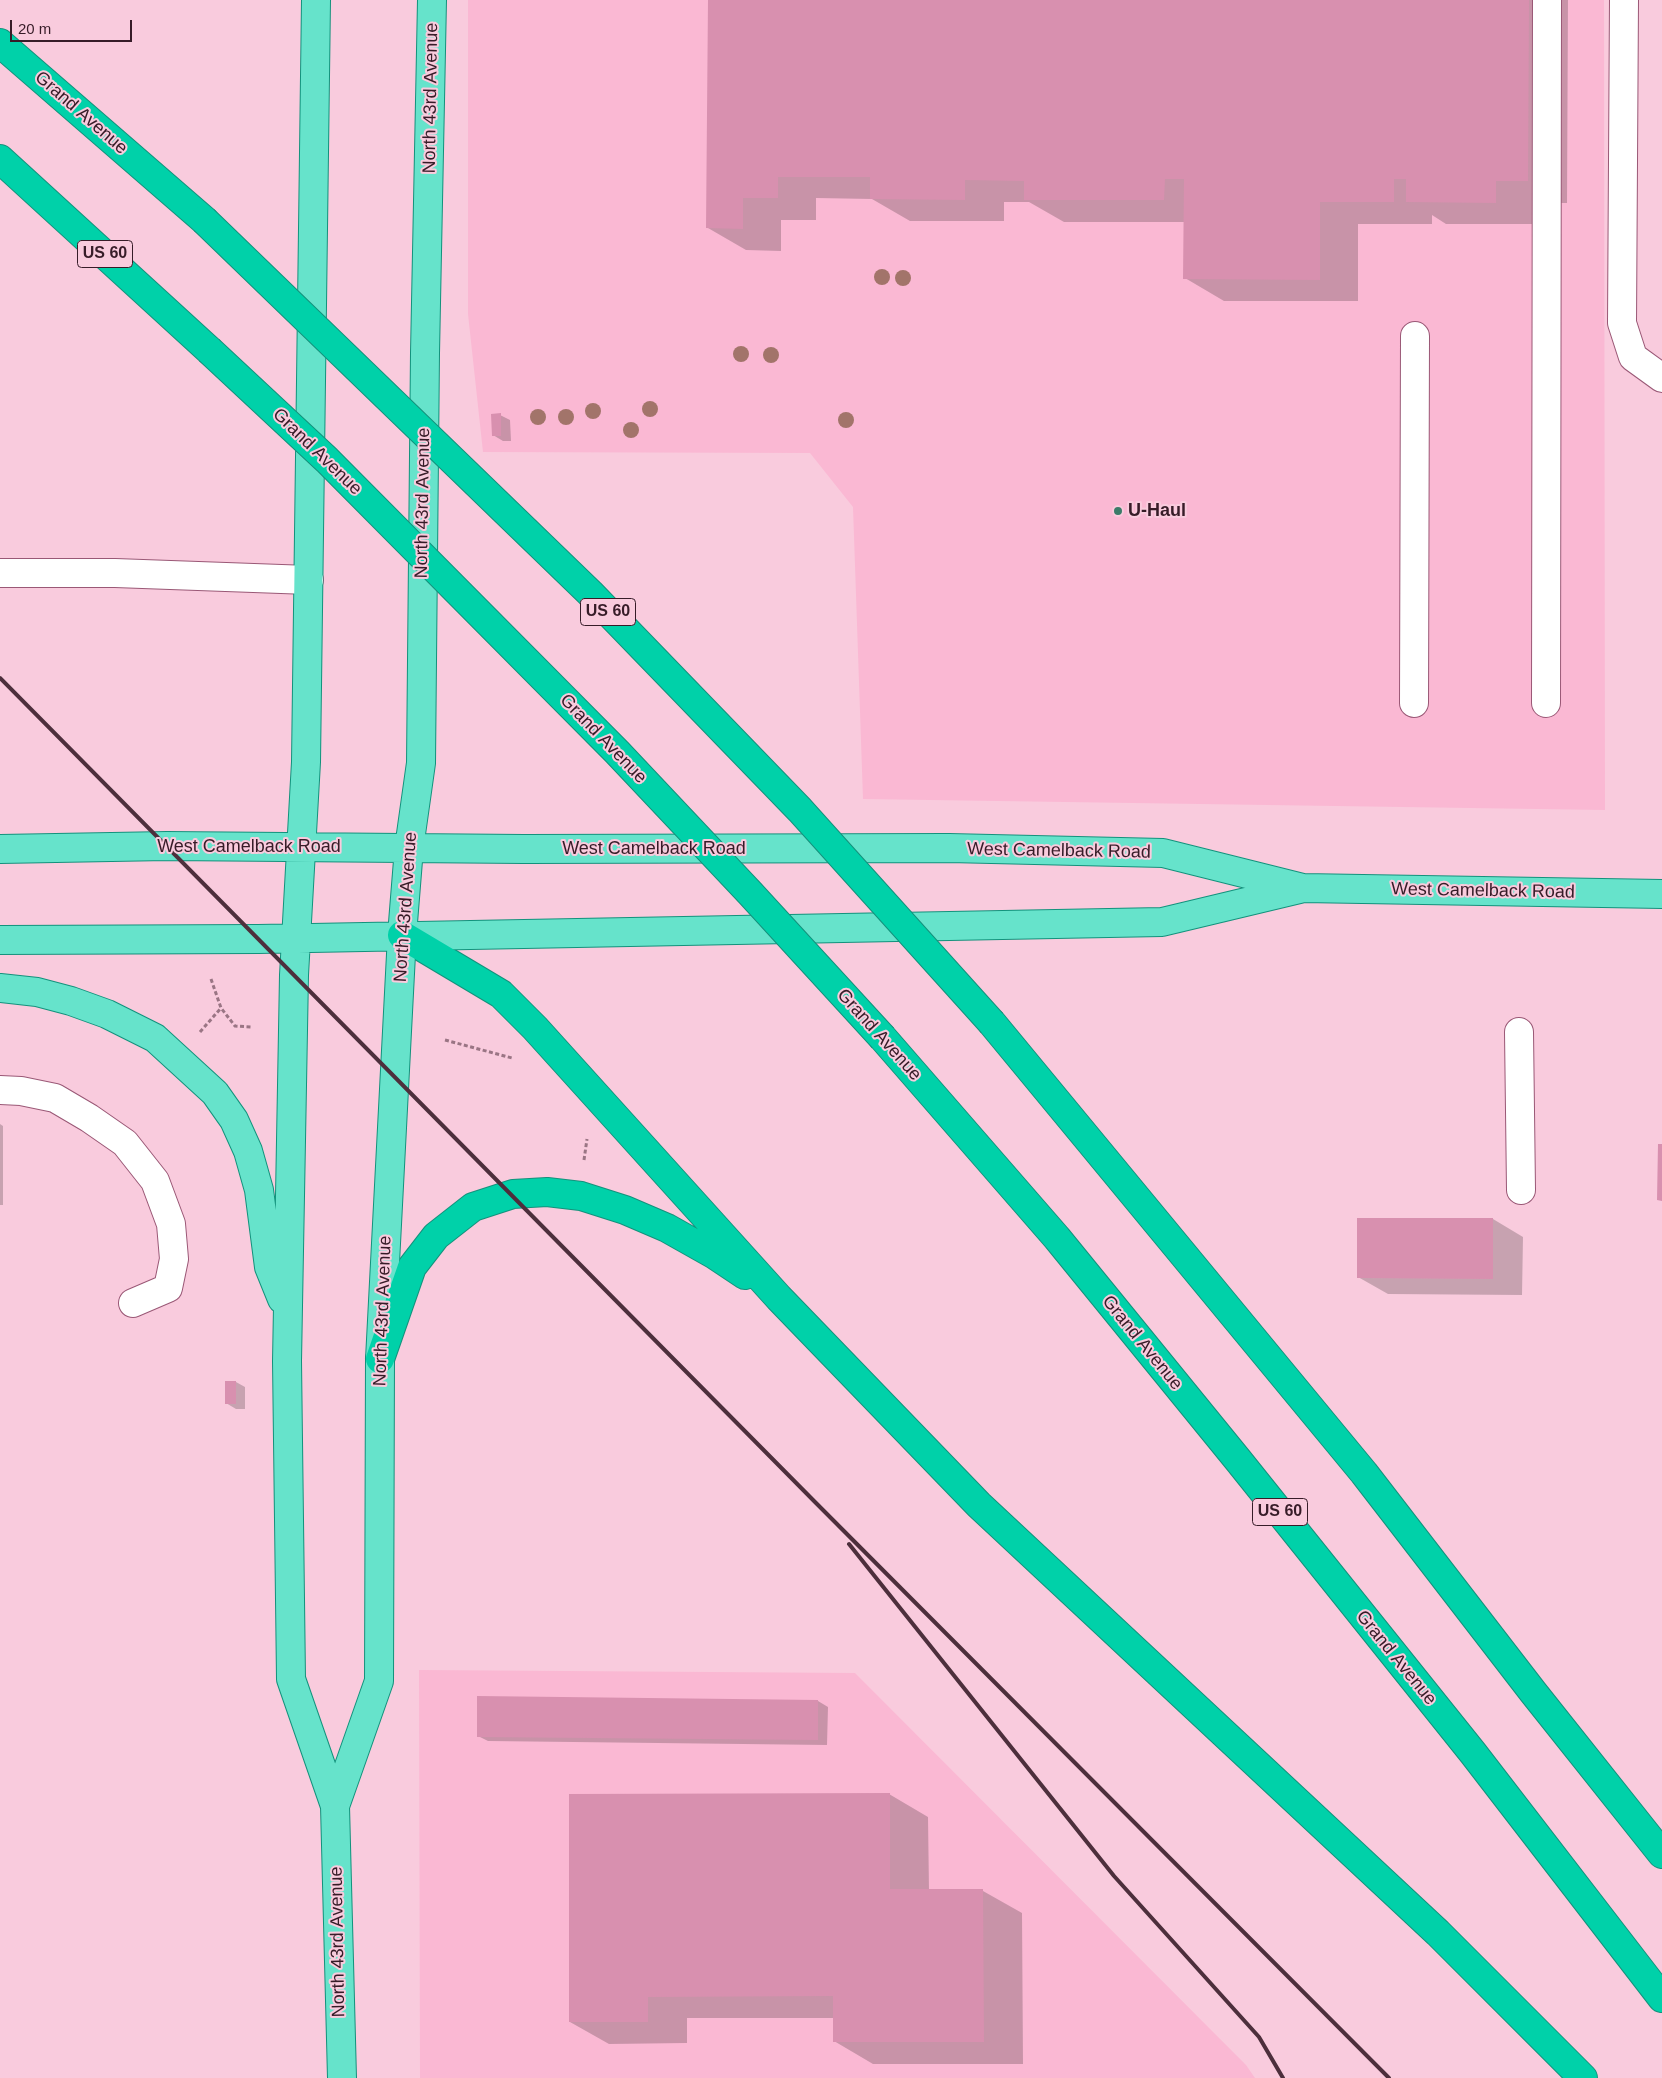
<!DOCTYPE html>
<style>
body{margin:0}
#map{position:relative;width:1662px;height:2078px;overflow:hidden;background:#f9cbdd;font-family:Arial,sans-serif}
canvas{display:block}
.scale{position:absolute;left:10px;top:20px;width:122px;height:22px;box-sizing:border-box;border:2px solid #371c28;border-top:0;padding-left:6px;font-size:15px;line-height:18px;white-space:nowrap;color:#371c28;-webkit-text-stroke:4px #f9cbdd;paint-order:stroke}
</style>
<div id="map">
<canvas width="1662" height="2078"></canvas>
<div class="scale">20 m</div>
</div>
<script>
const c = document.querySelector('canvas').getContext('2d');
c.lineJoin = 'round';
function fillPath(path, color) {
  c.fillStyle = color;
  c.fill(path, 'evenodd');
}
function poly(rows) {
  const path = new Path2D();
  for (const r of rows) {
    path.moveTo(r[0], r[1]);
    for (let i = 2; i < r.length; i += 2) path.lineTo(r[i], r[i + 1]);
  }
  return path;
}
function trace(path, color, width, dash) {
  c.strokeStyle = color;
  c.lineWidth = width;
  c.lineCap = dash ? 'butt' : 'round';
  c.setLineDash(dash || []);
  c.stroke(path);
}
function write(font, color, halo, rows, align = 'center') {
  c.font = font + ' Arial,sans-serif';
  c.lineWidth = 4;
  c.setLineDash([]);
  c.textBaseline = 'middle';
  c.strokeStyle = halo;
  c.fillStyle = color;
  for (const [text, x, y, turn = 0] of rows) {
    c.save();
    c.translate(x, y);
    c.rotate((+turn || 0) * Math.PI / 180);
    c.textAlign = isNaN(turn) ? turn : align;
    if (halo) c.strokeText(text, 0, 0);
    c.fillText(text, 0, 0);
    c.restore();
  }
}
fillPath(poly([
 [468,0,1604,0,1605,810,863,799,853,507,810,453,483,452,468,314],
 [419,1670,855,1673,1246,2065,1255,2078,420,2078]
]), '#fab8d3');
fillPath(poly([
 [709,0,1568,0,1567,203,1534,203,1534,224,1446,224,1432,215,1432,224,1358,224,1358,301,1224,301,1185,278,1185,222,1064,222,1029,202,1004,202,1004,221,910,221,872,199,816,198,816,220,781,220,781,251,746,250,708,228],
 [500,415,510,420,511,441,503,441,493,435],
 [0,1124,3,1126,3,1205,0,1205],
 [1493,1219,1523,1237,1522,1295,1388,1294,1358,1277],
 [236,1382,245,1387,245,1409,236,1409,226,1403],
 [818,1701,828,1707,827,1745,488,1741,478,1736],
 [889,1794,928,1817,929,1891,983,1891,1022,1913,1023,2064,873,2064,834,2041,834,2018,687,2018,687,2043,609,2044,570,2022]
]), '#0003');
fillPath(poly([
 [708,0,1529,0,1528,181,1496,181,1496,203,1406,202,1406,179,1394,179,1394,202,1320,202,1320,280,1183,279,1184,179,1165,179,1164,200,1024,200,1024,181,965,180,965,200,870,199,870,177,778,177,778,198,743,198,743,229,706,228],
 [501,413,501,436,492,436,491,414],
 [1658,1144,1662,1144,1662,1201,1657,1200],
 [1357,1218,1493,1218,1493,1279,1357,1278],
 [225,1381,236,1381,236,1404,225,1404],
 [477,1696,818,1700,818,1740,477,1737],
 [890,1793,890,1889,983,1889,984,2042,833,2042,833,1996,648,1997,648,2022,569,2022,569,1794]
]), '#d890af');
const minor = poly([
 [1624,0,1622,323,1633,357,1662,378],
 [1,573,115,573,309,580],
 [1414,703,1415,336],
 [1546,703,1547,0],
 [1519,1032,1521,1190],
 [0,1090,21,1091,55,1098,89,1118,125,1143,155,1181,171,1224,174,1259,168,1288,133,1303]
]);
const major = poly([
 [316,0,306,762,294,975,287,1361,291,1679,335,1806,342,2078],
 [0,849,167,846,524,849,949,848,1163,853,1303,888,1662,894],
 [0,940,258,939,1162,922,1300,889],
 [0,988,37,992,71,1001,107,1014,155,1038,215,1093,234,1120,248,1151,259,1190,269,1267,282,1299],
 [335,1806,379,1681,380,1359,402,935,409,848,421,763,425,353,432,0]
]);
const highway = poly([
 [0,43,204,220],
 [0,159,209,350],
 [402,935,501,994,535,1028,779,1298,979,1505,1438,1933,1583,2078],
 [992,1023,1364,1473,1533,1692,1662,1854],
 [883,1038,1057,1238,1238,1460,1473,1753,1662,1998],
 [380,1359,412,1267,436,1236,473,1207,513,1194,547,1192,581,1196,625,1210,667,1228,715,1255,745,1275]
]);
trace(minor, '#9a5876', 30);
trace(major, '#13927c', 30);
trace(highway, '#13927c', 30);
trace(poly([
 [211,979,221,1008,235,1026,251,1027],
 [200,1032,221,1008],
 [445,1040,512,1058],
 [584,1160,587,1139]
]), '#9a7584', 3, [4, 2.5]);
trace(minor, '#fff', 28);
trace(major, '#66e3cb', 28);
trace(highway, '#00d1a9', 28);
trace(poly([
 [0,678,816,1503,1389,2078],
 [849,1544,1114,1876,1259,2037,1283,2078]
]), '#4d2f3c', 4);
const highwayBridge = poly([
 [204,220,590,593,800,810,992,1023],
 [209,350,327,460,617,752,750,893,883,1038]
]);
trace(highwayBridge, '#13927c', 30, []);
trace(highwayBridge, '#00d1a9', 28);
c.fillStyle = '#a2746a';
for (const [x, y] of [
 [882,277],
 [903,278],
 [741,354],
 [771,355],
 [650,409],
 [593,411],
 [538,417],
 [566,417],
 [846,420],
 [631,430]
]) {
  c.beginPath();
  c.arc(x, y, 8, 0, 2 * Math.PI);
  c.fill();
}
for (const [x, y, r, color] of [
 [1118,511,5,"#3c7b69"]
]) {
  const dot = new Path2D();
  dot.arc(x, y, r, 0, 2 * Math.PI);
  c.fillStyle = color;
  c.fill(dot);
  trace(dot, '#f9cbdd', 2);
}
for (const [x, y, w] of [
 [105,254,55],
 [608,612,55],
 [1280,1512,55]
]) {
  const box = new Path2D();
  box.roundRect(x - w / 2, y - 13.5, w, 27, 4);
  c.fillStyle = '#f9cbdd';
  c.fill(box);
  trace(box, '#371c28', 1);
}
write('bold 16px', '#371c28', null, [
 ["US 60",105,254],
 ["US 60",608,612],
 ["US 60",1280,1512]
]);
write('18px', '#371c28', '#f9cbdd', [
 ["North 43rd Avenue",431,98,-89],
 ["Grand Avenue",81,113,41],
 ["Grand Avenue",317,452,44],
 ["North 43rd Avenue",423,503,-89],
 ["Grand Avenue",603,739,46],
 ["West Camelback Road",249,847],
 ["West Camelback Road",654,849],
 ["West Camelback Road",1059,851,1],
 ["West Camelback Road",1483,891,1],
 ["North 43rd Avenue",406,907,-86],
 ["Grand Avenue",879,1035,48],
 ["North 43rd Avenue",383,1311,-88],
 ["Grand Avenue",1142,1343,51],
 ["Grand Avenue",1396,1658,51],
 ["North 43rd Avenue",338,1942,-91]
]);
write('bold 18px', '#371c28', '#f9cbdd', [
 ["U-Haul",1128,511]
], 'left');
</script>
